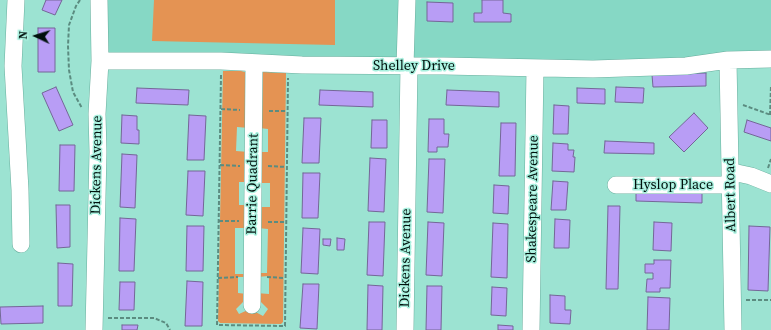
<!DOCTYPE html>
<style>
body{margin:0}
#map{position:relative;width:771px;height:330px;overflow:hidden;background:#9ce3d2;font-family:"Source Serif 4",serif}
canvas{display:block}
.north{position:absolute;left:16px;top:16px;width:40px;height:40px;-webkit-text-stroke:3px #a9f1df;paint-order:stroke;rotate:274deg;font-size:11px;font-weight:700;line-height:16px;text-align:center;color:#00110d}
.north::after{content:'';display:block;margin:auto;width:14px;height:18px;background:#00110d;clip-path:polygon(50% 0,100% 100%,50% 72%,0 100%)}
</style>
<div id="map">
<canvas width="771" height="330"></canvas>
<div class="north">N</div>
</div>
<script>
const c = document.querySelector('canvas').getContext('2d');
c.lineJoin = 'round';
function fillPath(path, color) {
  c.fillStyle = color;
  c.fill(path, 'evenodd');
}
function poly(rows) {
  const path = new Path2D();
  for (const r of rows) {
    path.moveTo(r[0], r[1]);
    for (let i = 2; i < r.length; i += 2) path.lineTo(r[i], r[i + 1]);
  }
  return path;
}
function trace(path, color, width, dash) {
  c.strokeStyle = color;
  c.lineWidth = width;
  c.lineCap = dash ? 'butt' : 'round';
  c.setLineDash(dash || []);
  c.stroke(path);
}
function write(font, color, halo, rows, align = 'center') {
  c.font = font + ' "Source Serif 4",serif';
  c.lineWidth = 3;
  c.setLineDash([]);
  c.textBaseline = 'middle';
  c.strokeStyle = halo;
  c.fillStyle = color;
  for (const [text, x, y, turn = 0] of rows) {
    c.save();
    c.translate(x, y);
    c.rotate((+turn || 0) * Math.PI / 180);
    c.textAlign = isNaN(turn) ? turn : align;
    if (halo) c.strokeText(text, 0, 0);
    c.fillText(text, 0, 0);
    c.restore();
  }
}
fillPath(poly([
 [99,0,771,0,771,59,686,66,100,61]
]), '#86d8c5');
fillPath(poly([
 [154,0,335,0,335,45,152,41],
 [223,71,241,71,248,73,249,128,237,127,236,151,249,152,248,182,239,182,239,205,249,205,248,228,235,228,235,274,247,274,247,277,238,277,238,293,247,294,243,302,236,309,239,314,250,309,263,316,268,309,258,299,256,293,269,294,269,276,256,277,257,273,267,273,268,229,258,228,258,207,270,207,270,183,258,183,258,152,268,152,268,129,259,128,260,76,263,72,286,73,283,322,281,324,220,323,218,321]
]), '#e49353');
const building = poly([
 [46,0,62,0,55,15,42,10,46,0],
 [482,0,503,0,503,13,511,14,511,22,474,22,474,13,482,13,482,0],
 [427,2,453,3,453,22,427,21,427,2],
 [38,28,55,28,55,72,38,72,38,28],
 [706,73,706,86,653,87,652,75,706,73],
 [56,87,73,125,59,131,42,93,56,87],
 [616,87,644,88,643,103,615,102,616,87],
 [137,88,189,90,188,105,136,103,137,88],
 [577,88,605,89,605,104,577,103,577,88],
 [320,90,373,92,373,107,319,105,320,90],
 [447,90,499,92,499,107,446,105,447,90],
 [554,105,569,106,568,134,553,134,554,105],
 [694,113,708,128,684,152,669,137,694,113],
 [122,115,137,116,137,130,139,130,139,144,121,143,122,115],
 [189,115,206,116,204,160,187,160,189,115],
 [304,118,321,118,319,163,302,163,304,118],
 [429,119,444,119,444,134,449,134,448,147,437,147,437,152,428,152,429,119],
 [372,120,387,120,387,148,371,148,372,120],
 [747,120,771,128,771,141,744,132,747,120],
 [501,123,516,123,515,176,499,176,501,123],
 [605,141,654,143,654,154,604,153,605,141],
 [553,143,568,144,568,150,574,150,573,157,575,157,574,172,552,171,553,143],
 [60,145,75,145,74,191,59,191,60,145],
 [122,154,137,155,135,208,120,207,122,154],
 [370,158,386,159,384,212,368,211,370,158],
 [429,159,445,159,443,213,427,212,429,159],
 [188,171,205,171,203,216,186,215,188,171],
 [303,173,320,173,318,218,302,218,303,173],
 [553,181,568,182,566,210,551,210,553,181],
 [494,185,509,186,508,214,493,213,494,185],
 [636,189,702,191,702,203,636,201,636,189],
 [56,205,70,205,70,247,57,248,56,205],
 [608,206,620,206,618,289,606,289,608,206],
 [120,218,136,219,134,271,119,271,120,218],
 [555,219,570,220,569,248,554,248,555,219],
 [369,222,385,222,383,276,367,275,369,222],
 [428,222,444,223,442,276,426,275,428,222],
 [654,222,672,223,671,251,653,250,654,222],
 [493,223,508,224,507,278,491,277,493,223],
 [187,226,204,226,203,271,186,271,187,226],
 [749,226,770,227,768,291,748,290,749,226],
 [303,228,320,229,318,274,301,273,303,228],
 [337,238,345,239,344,250,337,250,337,238],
 [323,239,331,239,330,246,323,245,323,239],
 [654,260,671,260,670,288,660,288,660,292,646,292,647,279,653,279,653,273,645,273,645,264,654,264,654,260],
 [58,263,73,264,72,306,58,306,58,263],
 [187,281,203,282,202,326,185,326,187,281],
 [120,282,135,282,134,310,119,310,120,282],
 [303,284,319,284,317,329,300,328,303,284],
 [368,285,383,286,382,330,367,330,368,285],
 [427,286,442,286,441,330,426,330,427,286],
 [492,287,507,288,506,316,491,315,492,287],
 [550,295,565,296,565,310,571,310,570,324,550,323,550,295],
 [648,297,670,298,669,330,647,330,648,297],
 [43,306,43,323,1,324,0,307,43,306],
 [122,325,138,325,137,330,122,330,122,325],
 [498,325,513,326,513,330,498,330,498,325]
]);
fillPath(building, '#b89df5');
trace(building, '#746697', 1);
const minor = poly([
 [16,0,13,66,20,190,21,244],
 [728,60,733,330],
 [100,61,221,61,302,65,444,66,593,69,686,66,728,60,771,59],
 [405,66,407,0],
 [730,173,737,173,751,176,771,184],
 [616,185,730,185],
 [252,305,254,63],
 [94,330,98,152,97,114,100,61,99,0],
 [405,330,409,65],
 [531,330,535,68]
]);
trace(minor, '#68ae9d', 18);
trace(poly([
 [80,0,76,6,69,25,68,46,69,70,73,92,82,108],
 [221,75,217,325,285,326,288,78],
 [743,105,771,115],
 [221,109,240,110],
 [269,111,287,111],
 [770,115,771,86],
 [220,165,240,166],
 [268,166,287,167],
 [768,168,771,159],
 [219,221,239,221],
 [268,222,286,222],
 [267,277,285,278],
 [218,278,238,277],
 [746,300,771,300],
 [108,318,154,318,166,323,170,330]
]), '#5b8c80', 2, [4, 2]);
trace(minor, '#fff', 17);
write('14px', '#00110d', '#a9f1df', [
 ["Shelley Drive",414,66],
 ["Dickens Avenue",97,165,-89],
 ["Barrie Quadrant",253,184,-89],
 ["Hyslop Place",673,185],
 ["Albert Road",731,195,-91],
 ["Shakespeare Avenue",533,199,-89],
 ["Dickens Avenue",406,258,-89]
]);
</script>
